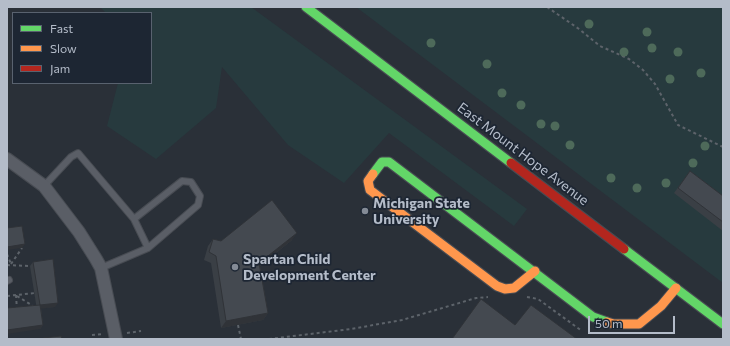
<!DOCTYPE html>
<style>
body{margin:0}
#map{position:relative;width:730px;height:346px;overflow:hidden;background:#2a3038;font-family:Commissioner,sans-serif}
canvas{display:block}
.frame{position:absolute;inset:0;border:8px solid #b4bcc9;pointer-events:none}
.legend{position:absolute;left:12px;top:12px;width:140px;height:72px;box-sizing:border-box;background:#1d2633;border:1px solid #59626f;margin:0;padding:5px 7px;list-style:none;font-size:12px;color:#b4bcc9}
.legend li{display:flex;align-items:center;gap:8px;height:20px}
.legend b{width:20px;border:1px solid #59626f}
.scale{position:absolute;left:588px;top:316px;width:87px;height:18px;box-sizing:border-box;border:2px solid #b4bcc9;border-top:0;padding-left:5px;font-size:12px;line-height:14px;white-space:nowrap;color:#b4bcc9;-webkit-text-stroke:3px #1d2633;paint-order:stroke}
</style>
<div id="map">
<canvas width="730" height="346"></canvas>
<div class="frame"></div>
<ul class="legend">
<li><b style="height:5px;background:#63d668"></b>Fast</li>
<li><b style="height:5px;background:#ff974d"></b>Slow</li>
<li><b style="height:5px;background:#b3261e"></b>Jam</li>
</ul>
<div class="scale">50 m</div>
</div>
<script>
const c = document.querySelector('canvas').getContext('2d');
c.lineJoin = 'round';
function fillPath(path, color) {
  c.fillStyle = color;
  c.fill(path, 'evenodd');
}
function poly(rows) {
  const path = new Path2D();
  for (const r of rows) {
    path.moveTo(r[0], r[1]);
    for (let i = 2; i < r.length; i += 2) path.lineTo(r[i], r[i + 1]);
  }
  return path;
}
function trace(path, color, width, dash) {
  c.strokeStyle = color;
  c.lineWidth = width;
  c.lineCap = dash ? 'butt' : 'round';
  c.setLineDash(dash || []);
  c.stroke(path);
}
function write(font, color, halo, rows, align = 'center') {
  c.font = font + ' Commissioner,sans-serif';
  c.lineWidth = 3.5;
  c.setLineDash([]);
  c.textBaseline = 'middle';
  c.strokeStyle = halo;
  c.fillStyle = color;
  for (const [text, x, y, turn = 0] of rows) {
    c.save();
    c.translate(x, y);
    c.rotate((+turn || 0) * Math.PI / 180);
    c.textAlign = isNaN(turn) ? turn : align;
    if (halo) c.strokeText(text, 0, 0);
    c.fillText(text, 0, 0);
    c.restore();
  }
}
fillPath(poly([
 [100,7,251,7,527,209,514,226,389,133,344,183,288,145,222,67,216,108,156,159,107,126,118,83,151,83,151,13,106,13],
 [356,7,723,7,723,283]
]), '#273a3e');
const lane = poly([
 [44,186,71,157,78,153,134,219,148,248,101,268],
 [134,219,182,181,191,182,200,196,198,205,148,248],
 [7,281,9,280]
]);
const street = poly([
 [7,159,44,186,79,232,96,259,101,268,116,339]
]);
const fast = poly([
 [306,7,511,163],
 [373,174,382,162,389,162,593,317,607,322],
 [624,249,723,324]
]);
const slow = poly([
 [373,174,368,181,370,190,497,286,505,289,514,288,535,271],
 [607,322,614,324,639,324,661,306,676,288]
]);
const jam = poly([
 [511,163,624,249]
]);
trace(lane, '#484c53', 8);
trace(street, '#484c53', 14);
trace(fast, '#484c53', 11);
trace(slow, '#484c53', 11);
trace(jam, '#484c53', 11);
trace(poly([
 [547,7,579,29,600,46,629,59,643,70,655,84,678,125,723,147],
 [7,254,11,264],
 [11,264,22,248],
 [7,265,30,266],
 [16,295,17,310],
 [7,296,35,293],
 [17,296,33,306],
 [527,297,538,299,582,331],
 [238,325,241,339],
 [127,333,141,331],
 [92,335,104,334],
 [269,339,351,329,402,320,476,298,488,297]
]), '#5d636a', 2, [3, 3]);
trace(lane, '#5a5e66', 6);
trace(street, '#5a5e66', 12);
trace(fast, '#63d668', 9);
trace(slow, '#ff974d', 9);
trace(jam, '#b3261e', 9);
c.fillStyle = '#4e6a5a';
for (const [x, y] of [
 [589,24],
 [647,32],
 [431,43],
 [652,48],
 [624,52],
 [678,52],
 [487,64],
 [701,73],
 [670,79],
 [502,93],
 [521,105],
 [541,124],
 [555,126],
 [570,145],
 [705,146],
 [693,163],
 [611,178],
 [666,183],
 [637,188]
]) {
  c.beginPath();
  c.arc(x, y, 4.5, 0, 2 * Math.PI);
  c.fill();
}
fillPath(poly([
 [690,171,723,196,723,231,674,193],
 [213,239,221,241,292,240,260,266,268,313,263,320,221,328,211,263,204,260,208,246],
 [33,262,55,307,41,308,43,325,40,329,30,266]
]), '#3a3f45');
fillPath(poly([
 [297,233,292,240,254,270,259,263],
 [25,244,22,248,7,250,7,247],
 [58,303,55,307,38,309,40,305],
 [268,313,263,320,221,328,226,321],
 [43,325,40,329,7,334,7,330]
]), '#303338');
const building = poly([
 [690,171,723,196,723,222,678,188,690,171],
 [272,200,297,233,259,263,268,313,226,321,216,256,209,252,213,239,221,241,272,200],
 [22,226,25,244,7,247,7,228,22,226],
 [53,259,58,303,40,305,33,262,53,259],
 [481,299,515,325,531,305,577,339,452,339,481,299],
 [40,305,43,325,7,330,7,308,40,305],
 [61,336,62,339,44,339,43,338,61,336]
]);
fillPath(building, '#444950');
trace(building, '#303338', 1);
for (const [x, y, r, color] of [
 [365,211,4,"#848b96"],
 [235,267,4,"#848b96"]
]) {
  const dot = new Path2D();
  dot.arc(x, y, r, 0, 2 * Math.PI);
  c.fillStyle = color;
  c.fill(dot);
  trace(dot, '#1d2633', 1.5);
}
write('14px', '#b4bcc9', '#1d2633', [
 ["East Mount Hope Avenue",523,154,37]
]);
write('bold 14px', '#b4bcc9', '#1d2633', [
 ["Michigan State",373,203],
 ["University",373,219],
 ["Spartan Child",243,259],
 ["Development Center",243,275]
], 'left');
</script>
